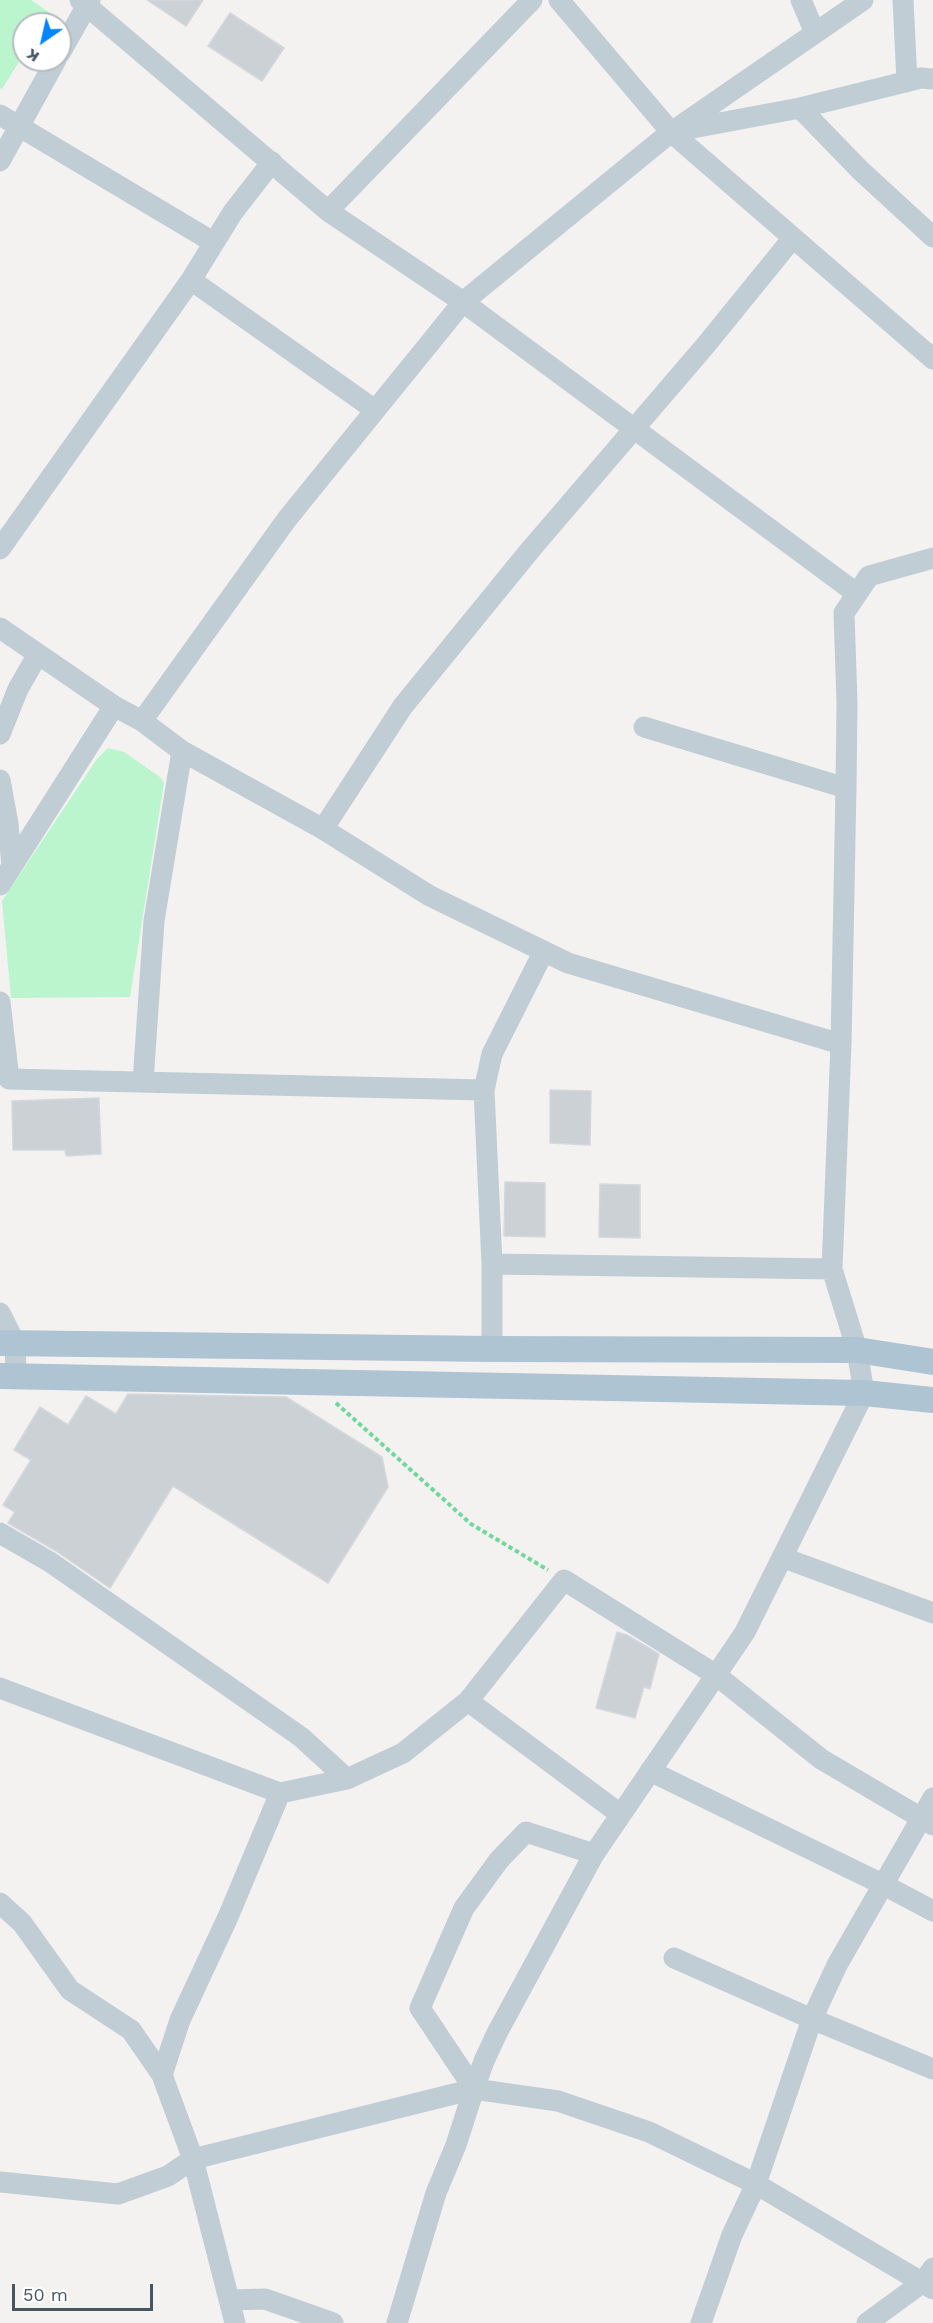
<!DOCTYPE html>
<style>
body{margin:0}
#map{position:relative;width:933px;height:2323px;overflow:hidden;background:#f4f1f1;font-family:"Work Sans",sans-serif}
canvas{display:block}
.north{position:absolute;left:12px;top:12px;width:60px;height:60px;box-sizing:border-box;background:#fff;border:2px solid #b5bcc0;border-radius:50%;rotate:214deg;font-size:16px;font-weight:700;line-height:24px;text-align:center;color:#465761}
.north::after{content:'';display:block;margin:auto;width:21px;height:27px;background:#0385fc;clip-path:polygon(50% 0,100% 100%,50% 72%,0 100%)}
.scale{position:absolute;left:12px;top:2284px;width:141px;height:27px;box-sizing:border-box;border:3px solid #465761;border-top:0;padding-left:8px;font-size:18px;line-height:21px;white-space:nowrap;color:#465761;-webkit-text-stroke:4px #fff;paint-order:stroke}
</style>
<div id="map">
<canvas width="933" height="2323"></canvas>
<div class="north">K</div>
<div class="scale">50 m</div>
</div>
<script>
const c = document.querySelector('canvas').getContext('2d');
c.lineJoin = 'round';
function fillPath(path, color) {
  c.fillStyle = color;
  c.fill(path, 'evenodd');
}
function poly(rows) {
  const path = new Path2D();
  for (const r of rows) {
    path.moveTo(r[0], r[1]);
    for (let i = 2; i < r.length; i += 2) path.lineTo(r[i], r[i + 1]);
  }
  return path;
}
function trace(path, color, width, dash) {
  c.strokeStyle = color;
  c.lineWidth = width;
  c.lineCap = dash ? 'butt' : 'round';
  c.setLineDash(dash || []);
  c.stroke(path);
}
fillPath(poly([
 [0,0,31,0,50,13,43,24,24,24,24,54,2,89,0,88],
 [108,748,124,752,160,777,164,783,130,997,11,998,2,901,97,759]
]), '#bbf5cd');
const building = poly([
 [147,0,203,0,186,26,147,0],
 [230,13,284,48,262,81,208,46,230,13],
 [550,1090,591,1091,590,1145,550,1143,550,1090],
 [99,1098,101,1154,66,1156,65,1150,13,1150,12,1101,99,1098],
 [505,1182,545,1183,545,1237,504,1236,505,1182],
 [600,1184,640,1185,640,1238,599,1237,600,1184],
 [128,1394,286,1397,382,1457,388,1487,328,1583,173,1486,110,1588,56,1551,8,1523,15,1512,3,1505,31,1460,14,1450,40,1407,68,1425,86,1396,116,1414,128,1394],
 [617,1632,627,1635,659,1654,650,1689,644,1687,635,1718,596,1708,617,1632]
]);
fillPath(building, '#ccd1d6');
trace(building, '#d4d8dd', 1.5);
trace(poly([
 [336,1403,471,1524,548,1570]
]), '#6fd89b', 4, [4.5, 3]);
trace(poly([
 [80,0,328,211,463,302,856,593],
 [559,0,671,132,933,359],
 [801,0,815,33],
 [903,0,907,82],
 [60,53,90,0],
 [800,108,860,170,933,237],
 [0,115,213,242],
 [679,127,863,0],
 [0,161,56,60],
 [328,211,532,0],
 [191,280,375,410],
 [0,549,191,280,233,212,272,162],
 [933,558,869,576,844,613,847,702,846,788,841,1044,832,1269,857,1350,864,1393,745,1632,716,1675,821,1759,933,1825],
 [0,628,114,706,142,721,182,751,323,829,430,896,568,963,841,1044],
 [142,721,287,519,463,302,671,132,800,108,921,78,933,79],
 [644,727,846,788],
 [0,734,18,689,38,654],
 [0,780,8,824,12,866],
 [323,829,403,706,531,549,705,346,792,239],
 [0,885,114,706],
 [0,1002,9,1079,484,1090],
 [143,1082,154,921,182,751],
 [492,1264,832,1269],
 [0,1313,15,1343,16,1376],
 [492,1349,492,1264,484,1090,492,1054,544,951],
 [0,1533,50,1562,301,1737,347,1779],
 [784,1558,933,1613],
 [0,1688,280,1793,347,1779,403,1753,468,1701,564,1580,716,1675,594,1854,497,2033,484,2061,474,2089],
 [468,1701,620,1814],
 [650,1771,882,1884,933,1911],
 [0,1903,22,1923,70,1990,131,2030,162,2075,193,2159,235,2323],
 [674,1958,812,2019,933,2069],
 [162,2075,180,2020,228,1917,280,1793],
 [474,2089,420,2008,464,1908,499,1860,526,1832,594,1854],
 [0,2182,118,2194,168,2176,193,2159,474,2089],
 [229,2300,265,2299,333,2323],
 [397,2323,436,2193,456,2145,474,2089,558,2101,649,2132,756,2184,933,2289],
 [701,2323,732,2235,756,2184,812,2019,837,1965,933,1798],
 [867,2323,923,2282,933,2268]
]), '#c0cdd4', 21);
trace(poly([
 [0,1343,492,1349,857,1350,933,1362],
 [0,1376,864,1393,933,1400]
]), '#aec4d3', 26);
</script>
